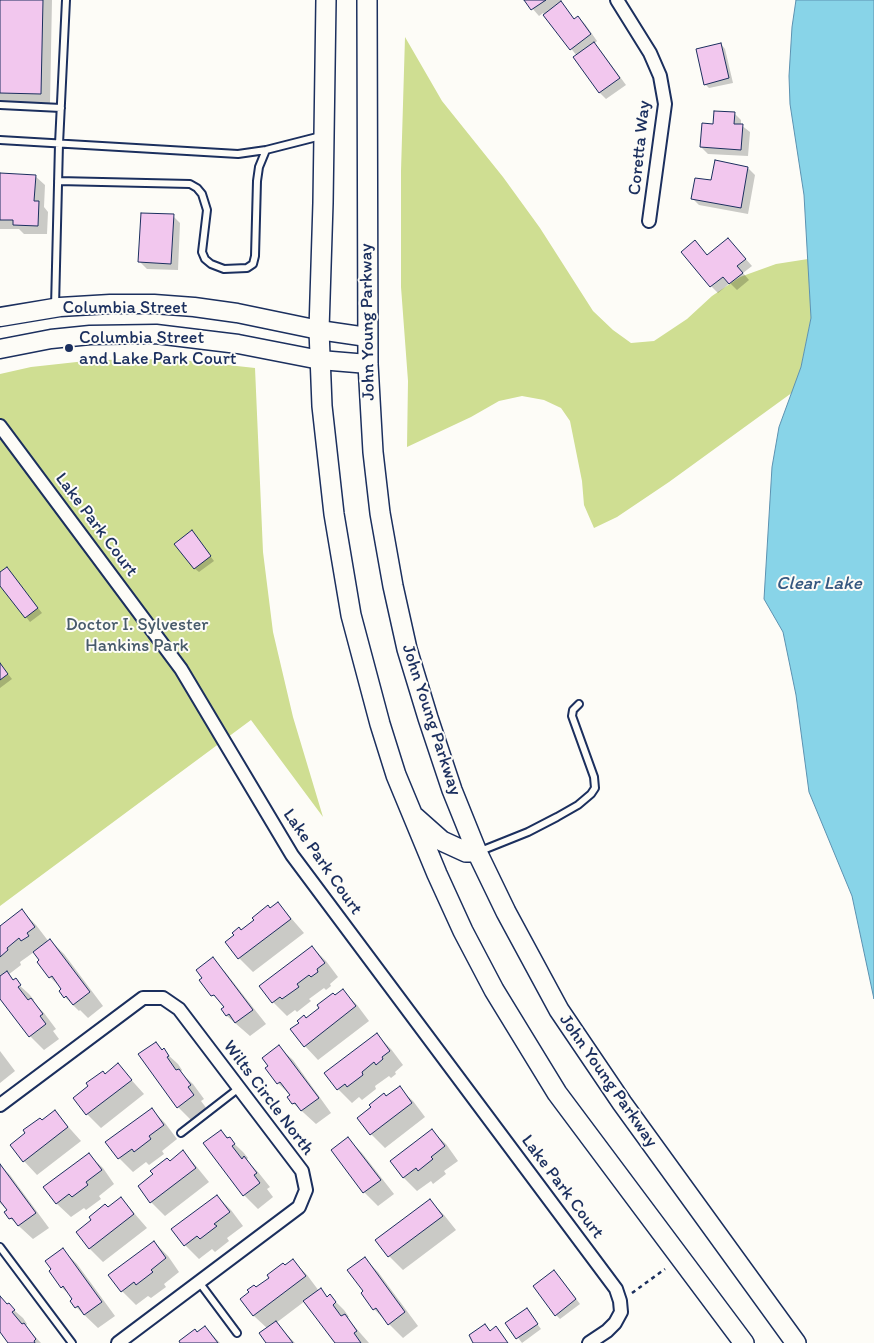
<!DOCTYPE html>
<style>
body{margin:0}
canvas{display:block;background:#fdfcf7}
</style>
<canvas width="874" height="1343"></canvas>
<script>
const c = document.querySelector('canvas').getContext('2d');
c.lineJoin = 'round';
function fillPath(path, color) {
  c.fillStyle = color;
  c.fill(path, 'evenodd');
}
function poly(rows) {
  const path = new Path2D();
  for (const r of rows) {
    path.moveTo(r[0], r[1]);
    for (let i = 2; i < r.length; i += 2) path.lineTo(r[i], r[i + 1]);
  }
  return path;
}
function trace(path, color, width, dash) {
  c.strokeStyle = color;
  c.lineWidth = width;
  c.lineCap = dash ? 'butt' : 'round';
  c.setLineDash(dash || []);
  c.stroke(path);
}
function write(font, color, halo, rows, align = 'center') {
  c.font = font + ' Itim,sans-serif';
  c.lineWidth = 4;
  c.setLineDash([]);
  c.textBaseline = 'middle';
  c.strokeStyle = halo;
  c.fillStyle = color;
  for (const [text, x, y, turn = 0] of rows) {
    c.save();
    c.translate(x, y);
    c.rotate((+turn || 0) * Math.PI / 180);
    c.textAlign = isNaN(turn) ? turn : align;
    if (halo) c.strokeText(text, 0, 0);
    c.fillText(text, 0, 0);
    c.restore();
  }
}
fillPath(poly([
 [405,37,442,101,503,177,540,228,593,311,613,330,631,343,654,341,687,319,712,296,740,277,776,264,808,259,811,318,801,367,793,392,669,482,617,517,594,528,584,505,582,481,570,421,561,408,544,400,522,396,499,401,471,417,407,447,408,381,401,287,401,171],
 [173,359,255,368,263,552,273,632,293,717,323,817,251,720,0,906,0,374,31,367,95,360]
]), '#cfde92');
const water = poly([
 [796,0,874,0,874,999,852,896,809,792,796,695,783,632,764,599,772,467,779,427,801,367,811,318,804,195,790,104,789,76,792,27,796,0]
]);
fillPath(water, '#88d4e8');
trace(water, '#5c92b1', 1);
fillPath(poly([
 [0,0,52,0,50,103,0,102],
 [525,0,562,0,560,2,575,20,578,17,585,24,597,41,594,44,601,51,626,85,606,99,599,92,577,56,543,13,539,16],
 [721,44,725,49,733,83,709,88,705,84],
 [734,113,741,120,741,125,750,132,748,156,708,154,701,147,714,125],
 [748,168,755,175,748,214,699,205,692,198,712,182],
 [0,174,35,176,45,185,44,207,48,212,47,234,24,234,19,229,0,229],
 [173,216,180,223,178,270,147,269,140,262],
 [728,239,752,266,743,273,749,280,737,290,730,283,718,293,711,286,695,242,708,256],
 [196,537,214,561,199,572,194,568],
 [7,569,42,613,30,622,0,584,0,574],
 [0,664,12,679,0,688],
 [278,903,304,933,253,972,239,958,227,942],
 [22,911,36,925,49,942,50,940,64,954,103,1006,88,1018,80,1010,79,1011,65,997,60,991,62,989,50,977,39,962,41,960,34,952,20,962,21,965,8,975,29,994,34,1000,32,1001,44,1013,56,1029,53,1031,59,1039,44,1050,30,1036,0,997,0,928],
 [312,947,326,961,338,977,330,984,331,986,326,990,324,988,309,999,311,1001,297,1012,295,1010,287,1016,273,1002],
 [213,959,226,973,266,1024,250,1036,227,1016,223,1010,225,1008,201,981],
 [343,991,357,1005,369,1021,318,1060,305,1046,306,1019],
 [377,1035,391,1049,403,1065,395,1072,396,1074,391,1078,389,1076,375,1086,376,1089,362,1100,359,1097,352,1103,338,1089,326,1073],
 [155,1043,178,1064,182,1070,180,1072,193,1084,204,1099,201,1101,207,1109,192,1121,178,1107],
 [279,1047,293,1060,331,1113,316,1124,293,1103,291,1096,278,1083,267,1068],
 [0,1051,15,1071,0,1083],
 [118,1065,144,1094,101,1128,87,1114,105,1075],
 [399,1088,413,1101,425,1117,385,1148,371,1134,386,1097],
 [151,1109,165,1123,177,1139,162,1151,164,1154,149,1165,146,1162,133,1172,119,1158,107,1142],
 [55,1112,81,1141,37,1175,24,1161,42,1122],
 [221,1131,243,1152,248,1158,246,1160,258,1172,270,1187,267,1189,273,1197,258,1209,244,1195],
 [432,1131,446,1144,458,1161,444,1171,446,1174,433,1184,431,1181,417,1191,403,1177],
 [348,1139,362,1153,394,1194,378,1206,364,1192,333,1151],
 [183,1152,196,1166,209,1182,165,1216,151,1202,170,1162],
 [89,1155,103,1168,114,1184,99,1196,101,1199,86,1210,84,1208,71,1217,57,1204,44,1187],
 [0,1165,10,1175,49,1228,33,1239,10,1218,8,1211,0,1203],
 [217,1196,231,1210,243,1226,227,1238,229,1241,215,1252,212,1249,199,1259,185,1245,173,1229],
 [121,1198,147,1228,103,1262,89,1248,108,1208],
 [430,1201,444,1215,456,1230,403,1270,389,1256],
 [154,1242,168,1256,179,1272,164,1284,166,1287,151,1298,148,1296,136,1305,122,1291],
 [63,1250,77,1264,115,1316,98,1328,76,1307,74,1299,61,1287],
 [364,1258,378,1272,418,1326,403,1338,374,1309,365,1291],
 [293,1261,307,1275,319,1291,328,1298,330,1296,344,1310,349,1317,347,1318,369,1343,337,1343,305,1301,276,1323,295,1343,268,1343,268,1329,254,1316,242,1299],
 [559,1276,580,1304,560,1319,556,1315],
 [0,1298,23,1318,27,1324,25,1326,41,1343,10,1343,0,1330],
 [527,1310,541,1329,522,1343,507,1323],
 [205,1327,220,1343,182,1343,197,1333]
]), '#0003');
const building = poly([
 [0,0,43,0,41,94,0,93,0,0],
 [524,0,546,0,531,10,524,0],
 [561,1,574,19,578,16,591,34,570,50,543,15,561,1],
 [594,42,620,78,599,93,573,57,594,42],
 [721,43,729,78,704,85,696,49,721,43],
 [714,111,735,112,734,124,743,124,741,150,700,147,702,123,713,124,714,111],
 [715,160,748,167,741,208,691,199,695,178,711,180,715,160],
 [0,173,36,175,34,201,39,201,38,226,13,225,13,220,0,220,0,173],
 [141,213,174,214,171,264,138,262,141,213],
 [728,238,746,259,737,266,743,273,729,284,723,277,710,287,681,252,695,240,707,255,728,238],
 [192,530,211,556,194,569,174,544,192,530],
 [7,567,38,608,25,618,0,586,0,572,7,567],
 [0,663,8,674,0,680,0,663],
 [278,902,291,919,238,959,225,942,234,935,232,933,239,927,241,930,254,920,252,918,268,905,270,908,278,902],
 [22,909,35,927,27,933,29,936,21,941,19,938,7,948,8,950,0,957,0,926,22,909],
 [50,939,90,992,73,1005,66,996,64,998,59,991,61,989,52,976,49,978,37,962,39,960,33,952,50,939],
 [312,946,325,963,317,969,318,972,311,977,309,975,297,984,299,987,282,999,280,997,272,1003,259,986,312,946],
 [213,957,253,1010,235,1023,229,1014,226,1016,221,1009,224,1007,214,995,211,996,199,980,202,978,196,970,213,957],
 [7,971,13,980,16,978,21,985,18,987,28,1000,31,998,43,1014,40,1016,46,1024,29,1037,0,999,0,976,7,971],
 [343,989,356,1006,304,1047,290,1029,299,1023,297,1021,304,1015,306,1018,319,1008,317,1005,333,993,335,995,343,989],
 [377,1033,390,1051,382,1057,383,1059,376,1065,374,1062,362,1072,363,1075,347,1087,345,1084,337,1090,324,1073,377,1033],
 [156,1042,162,1050,164,1048,169,1056,167,1057,176,1070,179,1069,191,1085,188,1087,194,1095,177,1108,138,1054,156,1042],
 [279,1045,319,1098,301,1111,295,1103,292,1104,287,1097,290,1095,280,1082,277,1084,265,1068,268,1066,262,1058,279,1045],
 [118,1063,132,1080,86,1115,73,1098,88,1086,86,1083,103,1071,105,1074,118,1063],
 [400,1086,412,1103,370,1135,357,1118,371,1107,369,1105,384,1093,386,1096,400,1086],
 [152,1108,164,1125,149,1136,151,1139,134,1152,132,1149,118,1159,105,1142,152,1108],
 [55,1110,68,1127,23,1162,10,1145,25,1133,23,1130,40,1118,42,1120,55,1110],
 [432,1129,445,1146,431,1157,433,1159,418,1171,416,1168,403,1178,390,1161,432,1129],
 [221,1130,227,1138,230,1137,235,1144,232,1146,242,1159,244,1156,257,1173,254,1175,260,1183,243,1196,203,1143,221,1130],
 [348,1137,381,1180,363,1193,331,1150,348,1137],
 [183,1150,196,1168,150,1203,138,1186,153,1174,150,1171,167,1158,170,1161,183,1150],
 [89,1153,102,1170,86,1182,88,1185,72,1197,69,1194,56,1204,43,1187,89,1153],
 [0,1164,36,1213,18,1226,12,1218,9,1219,4,1212,7,1210,0,1201,0,1164],
 [217,1195,230,1212,214,1224,217,1226,200,1239,197,1236,184,1246,171,1229,217,1195],
 [121,1197,134,1214,89,1249,76,1232,91,1220,89,1217,105,1204,108,1207,121,1197],
 [430,1199,443,1216,388,1257,375,1240,430,1199],
 [154,1241,166,1258,151,1270,153,1272,136,1285,134,1282,121,1292,108,1275,154,1241],
 [63,1248,102,1302,84,1315,78,1306,75,1308,70,1301,72,1299,63,1286,61,1288,49,1271,51,1269,45,1261,63,1248],
 [365,1257,405,1312,388,1325,376,1308,373,1310,361,1293,363,1291,347,1270,365,1257],
 [293,1259,306,1276,253,1316,240,1299,249,1292,247,1290,254,1285,256,1287,269,1278,267,1275,283,1263,285,1265,293,1259],
 [554,1270,576,1299,555,1316,533,1286,554,1270],
 [321,1288,327,1297,330,1294,336,1302,333,1305,341,1316,345,1314,357,1331,354,1333,361,1343,335,1343,304,1302,303,1301,321,1288],
 [0,1296,7,1304,9,1303,15,1310,12,1312,22,1324,24,1323,36,1339,34,1341,35,1343,8,1343,0,1332,0,1296],
 [527,1308,538,1324,516,1339,505,1323,527,1308],
 [276,1321,293,1343,266,1343,259,1333,276,1321],
 [485,1324,490,1331,496,1326,508,1343,473,1343,469,1335,485,1324],
 [205,1326,218,1343,180,1343,179,1341,195,1329,197,1332,205,1326]
]);
fillPath(building, '#f2c7ee');
trace(building, '#1b2f5e', 1);
const lane = poly([
 [0,105,61,108],
 [0,140,238,154,266,150,321,136],
 [58,181,190,184,197,188,202,194,207,210,202,252,205,259,211,264,224,269,247,268,253,264,255,256,257,181,259,167,266,150],
 [55,307,59,144,66,0],
 [478,852,528,832,557,817,578,805,591,794,595,788,594,777,572,716,573,710,579,704],
 [181,1133,239,1088],
 [0,1247,72,1343],
 [199,1282,237,1333]
]);
const street = poly([
 [617,0,650,53,660,76,665,104,649,221],
 [0,426,181,669,292,855,616,1289,620,1301,621,1312,615,1323,607,1331,589,1343],
 [0,1105,143,998,163,998,179,1009,302,1171,306,1190,299,1207,118,1343]
]);
const secondary = poly([
 [0,317,60,307,110,304,154,304,194,307,237,313,319,330,367,337],
 [0,349,51,339,90,335,156,334,238,344,320,360,368,364]
]);
const primary = poly([
 [326,0,323,203,319,330,322,406,334,514,351,615,380,724,396,775,437,874,463,931,494,990,557,1093,744,1343],
 [367,0,368,364,373,452,380,513,393,586,407,649,428,718,452,790,477,852,506,912,559,1010,622,1103,796,1343],
 [415,817,442,841,466,852,477,852]
]);
trace(lane, '#1b2f5e', 10);
trace(street, '#1b2f5e', 16);
trace(secondary, '#1b2f5e', 21);
trace(primary, '#1b2f5e', 22);
trace(poly([
 [632,1293,665,1269]
]), '#1b2f5e', 2.5, [4, 4]);
trace(lane, '#fdfcf7', 6);
trace(street, '#fdfcf7', 12);
trace(secondary, '#fdfcf7', 18);
trace(primary, '#fdfcf7', 19);
for (const [x, y, r, color] of [
 [69,348,5,"#1b2f5e"]
]) {
  const dot = new Path2D();
  dot.arc(x, y, r, 0, 2 * Math.PI);
  c.fillStyle = color;
  c.fill(dot);
  trace(dot, '#fdfcf7', 2);
}
write('18px', '#1b2f5e', '#fdfcf7', [
 ["Coretta Way",640,148,-84],
 ["Columbia Street",125,308],
 ["John Young Parkway",368,322,-91],
 ["Lake Park Court",96,525,53],
 ["John Young Parkway",431,720,72],
 ["Lake Park Court",322,862,55],
 ["John Young Parkway",608,1081,55],
 ["Wilts Circle North",268,1098,53],
 ["Lake Park Court",562,1187,53]
]);
write('18px', '#1b2f5e', '#fdfcf7', [
 ["Columbia Street",79,338],
 ["and Lake Park Court",79,359]
], 'left');
write('18px', '#485b6b', '#fdfcf7', [
 ["Doctor I. Sylvester",137,625],
 ["Hankins Park",137,646]
]);
write('italic 19px', '#365880', '#fdfcf7', [
 ["Clear Lake",819,584]
]);
</script>
